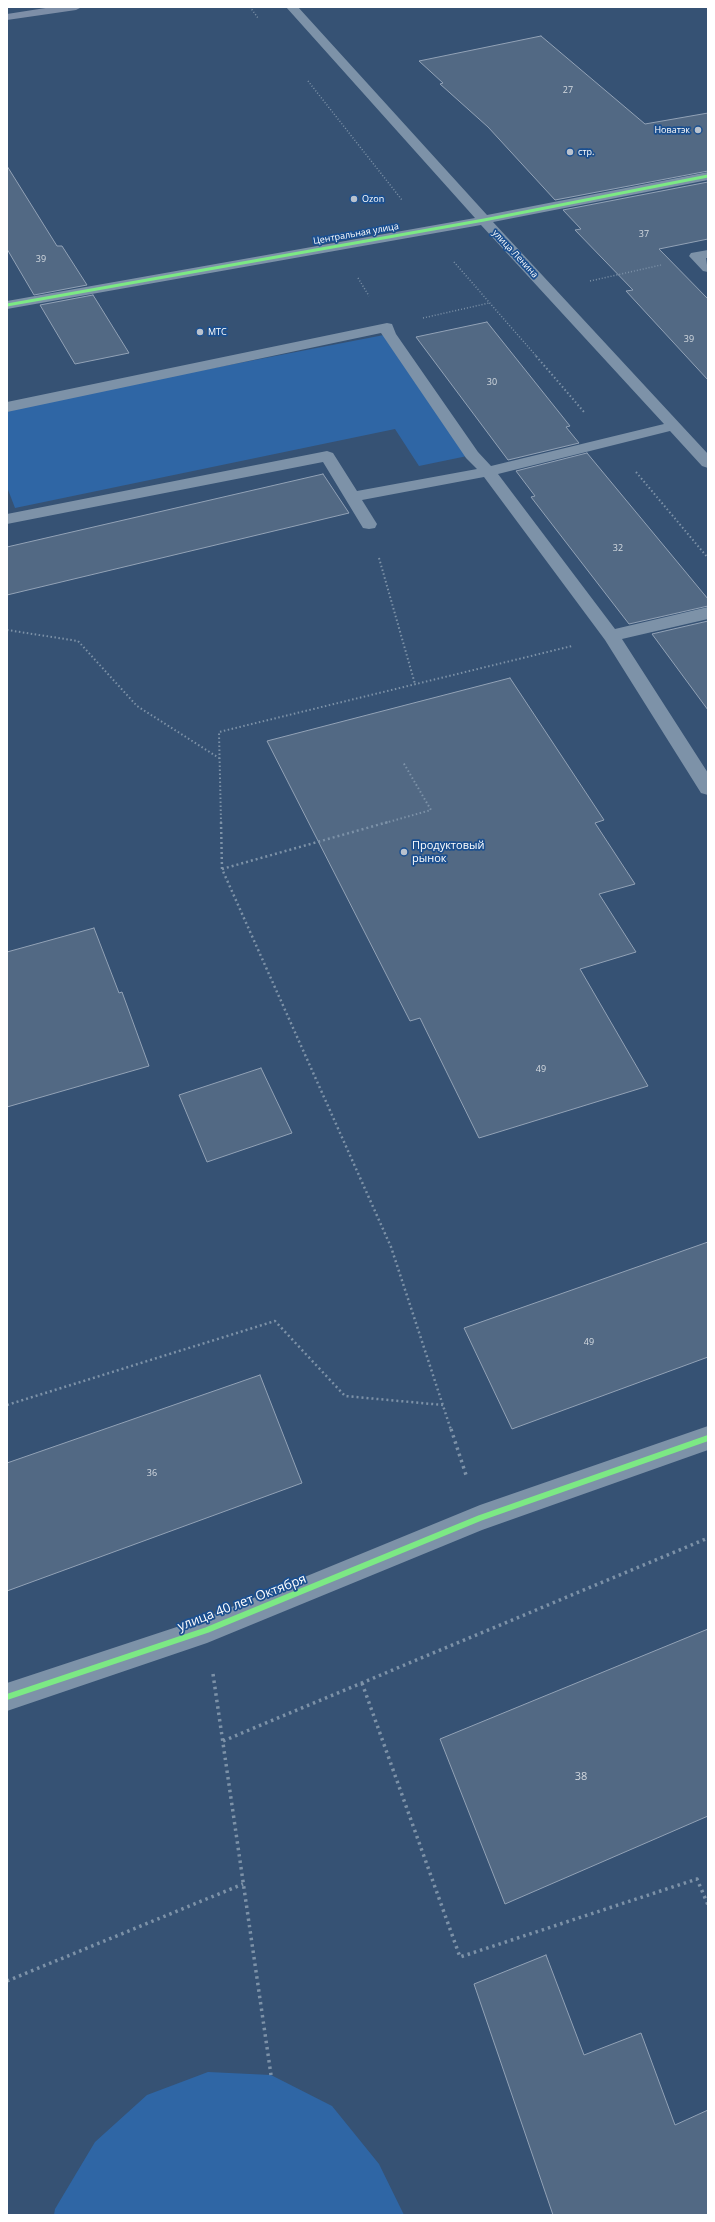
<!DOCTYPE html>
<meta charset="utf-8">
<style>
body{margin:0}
#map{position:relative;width:715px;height:2222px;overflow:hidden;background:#365274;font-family:"Open Sans",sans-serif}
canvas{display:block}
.frame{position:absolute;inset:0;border:8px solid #fff;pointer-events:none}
</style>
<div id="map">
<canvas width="715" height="2222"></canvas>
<div class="frame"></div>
</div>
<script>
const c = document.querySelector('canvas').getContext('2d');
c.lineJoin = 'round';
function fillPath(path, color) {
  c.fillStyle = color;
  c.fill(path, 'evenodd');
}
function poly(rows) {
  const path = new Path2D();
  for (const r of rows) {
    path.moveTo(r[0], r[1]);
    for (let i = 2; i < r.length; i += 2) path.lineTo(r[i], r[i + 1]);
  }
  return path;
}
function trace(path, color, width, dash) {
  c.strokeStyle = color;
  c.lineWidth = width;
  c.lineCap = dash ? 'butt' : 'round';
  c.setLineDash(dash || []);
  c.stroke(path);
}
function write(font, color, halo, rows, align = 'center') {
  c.font = font + ' "Open Sans",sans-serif';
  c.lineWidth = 3.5;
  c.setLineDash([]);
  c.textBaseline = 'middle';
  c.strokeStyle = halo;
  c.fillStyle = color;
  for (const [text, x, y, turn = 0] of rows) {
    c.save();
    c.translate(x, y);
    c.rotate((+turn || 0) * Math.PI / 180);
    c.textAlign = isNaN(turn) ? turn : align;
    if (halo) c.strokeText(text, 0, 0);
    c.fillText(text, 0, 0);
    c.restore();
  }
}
fillPath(poly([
 [389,334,472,455,419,466,395,429,15,508,7,487,7,408],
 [208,2072,271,2075,332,2106,379,2164,404,2215,54,2215,55,2209,95,2142,147,2095]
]), '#2f66a5');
const building = poly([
 [541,36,645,124,708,113,708,171,555,200,488,127,440,84,443,83,419,61,541,36],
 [7,166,57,246,62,246,87,285,34,295,7,249,7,166],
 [708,182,708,239,659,249,708,299,708,380,626,291,633,290,575,230,581,229,563,210,708,182],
 [93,295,129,353,75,364,40,305,93,295],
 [487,322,570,426,566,427,579,443,508,460,416,337,487,322],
 [587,453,708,599,708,606,629,624,531,497,535,496,516,471,587,453],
 [323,474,349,513,7,595,7,547,323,474],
 [708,621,708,710,652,634,708,621],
 [510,678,604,820,595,823,635,884,599,894,636,952,580,969,648,1086,479,1138,420,1018,410,1021,267,741,510,678],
 [94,928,119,993,122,992,149,1066,7,1107,7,952,94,928],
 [261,1068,292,1133,207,1162,179,1095,261,1068],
 [708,1242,708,1357,512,1429,464,1328,708,1242],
 [260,1375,302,1483,7,1591,7,1463,260,1375],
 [708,1629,708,1816,505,1904,440,1739,708,1629],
 [546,1955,584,2055,641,2033,675,2125,708,2110,708,2215,553,2215,474,1984,546,1955]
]);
fillPath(building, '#526984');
trace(building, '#92a2b6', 1);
trace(poly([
 [250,7,258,18],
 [308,81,402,200],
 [454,262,537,357],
 [358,278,369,296],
 [590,281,661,265],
 [423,318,489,303]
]), '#7d92a8', 1.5, [1, 2]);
trace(poly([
 [536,356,584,412],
 [636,472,708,558],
 [379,558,415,684],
 [7,630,78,641,137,706,219,758],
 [221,823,219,732,572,646],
 [385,823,431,810,403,762]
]), '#7d92a8', 2, [1.5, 2.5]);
trace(poly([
 [221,822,222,869,391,1247,451,1430],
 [222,869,388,822],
 [7,1405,275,1321,345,1396,443,1405]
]), '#7d92a8', 2.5, [2, 3]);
trace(poly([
 [451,1429,467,1478],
 [213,1674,271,2075],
 [362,1683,460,1957,697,1879,708,1905],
 [223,1741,708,1538],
 [7,1981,243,1884]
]), '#7d92a8', 3.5, [2.5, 4]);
fillPath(poly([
 [286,7,298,7,487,215,708,172,708,180,493,222,708,454,708,468,702,466,670,431,498,474,615,629,708,607,708,619,622,639,708,773,708,795,701,793,605,640,484,477,362,500,377,524,375,528,369,529,363,528,323,462,7,524,7,514,327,451,333,453,357,491,477,469,466,458,381,333,7,412,7,402,387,323,392,324,396,334,478,452,491,466,664,424,481,225,7,309,7,301,475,218,286,7],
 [708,250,708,258,706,258,708,272,703,271,689,256,691,253,708,250],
 [708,1426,708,1450,482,1530,207,1643,7,1711,7,1683,207,1617,480,1505,708,1426]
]), '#7d92a8');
fillPath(poly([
 [52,7,82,7,76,10,7,20,7,14,52,7]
]), '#7d8ea7');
trace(poly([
 [7,305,484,220,708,176]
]), '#7ce984', 3);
trace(poly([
 [7,1697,207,1630,480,1518,708,1438]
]), '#7ce984', 6);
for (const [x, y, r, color] of [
 [698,130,4,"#b9c2ce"],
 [570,152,4,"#b9c2ce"],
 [354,199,4,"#b9c2ce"],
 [200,332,4,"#b9c2ce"],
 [404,852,4,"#b9c2ce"]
]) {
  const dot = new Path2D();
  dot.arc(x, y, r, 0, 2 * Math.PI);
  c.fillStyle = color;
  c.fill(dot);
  trace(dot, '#1b4f8f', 1.5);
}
write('9px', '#d4dae0', null, [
 ["27",568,90],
 ["37",644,234],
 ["39",41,259],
 ["39",689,339],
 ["30",492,382],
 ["32",618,548],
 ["49",541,1069],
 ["49",589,1342],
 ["36",152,1473]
]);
write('9px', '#fff', '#1b4f8f', [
 ["Новатэк",690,130,"right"],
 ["стр.",578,152],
 ["Ozon",362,199],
 ["МТС",208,332]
], 'left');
write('9px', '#fff', '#1b4f8f', [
 ["Центральная улица",356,234,-10],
 ["улица Ленина",515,254,47]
]);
write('11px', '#fff', '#1b4f8f', [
 ["Продуктовый",412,846],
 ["рынок",412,859]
], 'left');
write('11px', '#d4dae0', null, [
 ["38",581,1777]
]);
write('13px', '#fff', '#1b4f8f', [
 ["улица 40 лет Октября",242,1603,-21]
]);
</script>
